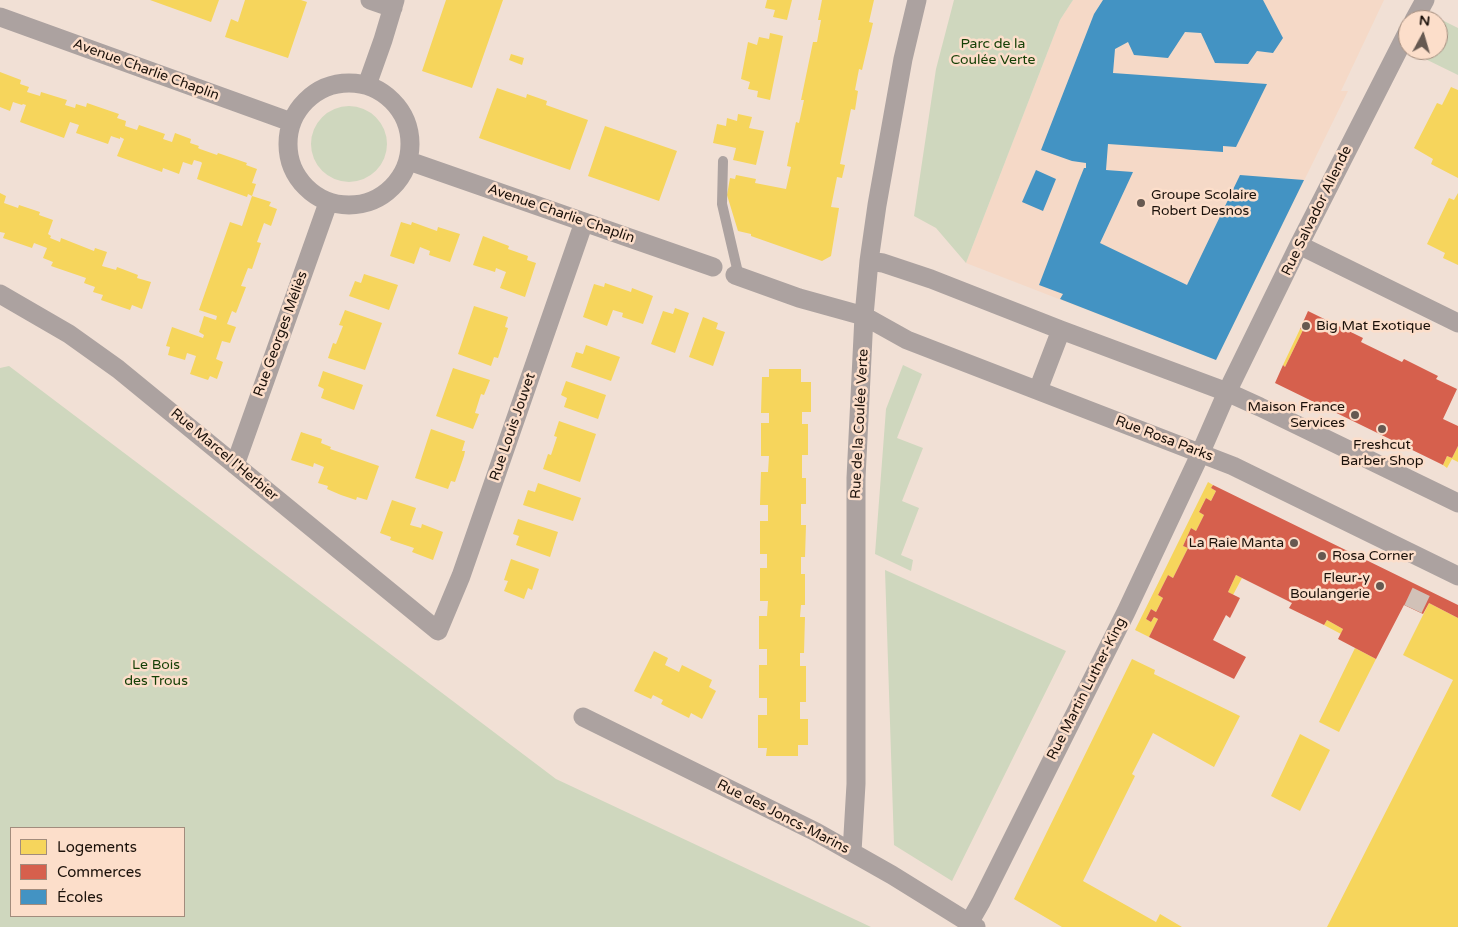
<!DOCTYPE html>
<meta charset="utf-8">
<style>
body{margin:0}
#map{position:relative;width:1458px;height:927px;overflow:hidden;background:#f1e0d5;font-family:"Varela Round",sans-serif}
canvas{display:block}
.legend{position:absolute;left:10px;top:827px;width:175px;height:90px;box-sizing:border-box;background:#fcdeca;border:1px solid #a28c7d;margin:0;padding:6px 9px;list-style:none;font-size:15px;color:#1b110a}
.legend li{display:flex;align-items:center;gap:10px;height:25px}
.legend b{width:25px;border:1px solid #a28c7d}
.north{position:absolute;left:1398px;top:10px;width:50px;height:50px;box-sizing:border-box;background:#fcdeca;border:1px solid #a28c7d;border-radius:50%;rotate:6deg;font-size:14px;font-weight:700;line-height:20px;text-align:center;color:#1b110a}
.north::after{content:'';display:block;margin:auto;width:18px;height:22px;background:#665951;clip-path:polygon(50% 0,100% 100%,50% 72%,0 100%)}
</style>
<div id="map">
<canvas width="1458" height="927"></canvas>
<ul class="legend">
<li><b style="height:14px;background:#f6d55c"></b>Logements</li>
<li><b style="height:14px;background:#d6604d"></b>Commerces</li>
<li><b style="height:14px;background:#4393c3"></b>Écoles</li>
</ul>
<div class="north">N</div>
</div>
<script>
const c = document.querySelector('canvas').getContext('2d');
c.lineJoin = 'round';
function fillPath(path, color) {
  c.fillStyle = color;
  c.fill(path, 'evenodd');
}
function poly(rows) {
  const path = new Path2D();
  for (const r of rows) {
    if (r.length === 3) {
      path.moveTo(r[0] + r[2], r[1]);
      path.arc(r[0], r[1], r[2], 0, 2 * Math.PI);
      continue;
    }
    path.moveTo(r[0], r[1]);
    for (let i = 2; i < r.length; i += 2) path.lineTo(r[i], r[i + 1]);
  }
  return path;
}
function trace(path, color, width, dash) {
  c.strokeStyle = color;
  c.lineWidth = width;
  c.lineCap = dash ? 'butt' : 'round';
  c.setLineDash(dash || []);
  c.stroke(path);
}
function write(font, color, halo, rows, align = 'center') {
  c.font = font + ' "Varela Round",sans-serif';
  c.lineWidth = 5;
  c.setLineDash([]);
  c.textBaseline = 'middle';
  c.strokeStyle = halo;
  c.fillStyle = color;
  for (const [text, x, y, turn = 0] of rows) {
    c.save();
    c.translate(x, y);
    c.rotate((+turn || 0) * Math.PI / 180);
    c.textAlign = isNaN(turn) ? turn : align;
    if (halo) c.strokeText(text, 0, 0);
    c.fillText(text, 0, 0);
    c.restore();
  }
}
fillPath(poly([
 [1073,0,1384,0,1341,91,1348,91,1216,360,966,263,1060,20]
]), '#f5d9c7');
fillPath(poly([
 [954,0,1073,0,1060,20,966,263,936,228,914,216,936,69],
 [1430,14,1458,28,1458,75,1411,52,1412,50,1438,50,1438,20,1427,20],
 [349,144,38],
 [903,365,922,374,897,438,923,448,902,501,919,508,901,555,913,560,911,571,875,554,886,409],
 [9,366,556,779,871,927,0,927,0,368],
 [11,828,184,828,184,916,11,916],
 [885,570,1066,651,952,881,894,845]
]), '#cfd7be');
fillPath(poly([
 [150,0,219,0,211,22],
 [245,0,301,0,307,2,288,58,225,37,231,19,238,22],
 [446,0,503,0,472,88,422,71],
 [767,0,792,0,787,20,773,17,775,10,765,8],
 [822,0,874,0,869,22,873,23,862,70,859,69,855,90,858,91,855,110,851,109,840,164,845,165,842,178,837,177,831,207,839,208,831,256,822,261,751,236,751,234,738,231,727,195,730,178,735,179,736,175,756,179,755,183,786,189,791,167,787,166,796,122,799,123,804,100,801,100,813,42,817,42,821,20,818,20],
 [770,33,783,36,770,100,757,97,758,91,748,89,750,82,741,79,748,42,757,45,759,37,769,39],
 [511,54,524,58,522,65,509,60],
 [0,72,21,80,20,84,29,87,27,92,40,96,41,92,67,100,65,105,75,108,76,104,86,107,87,103,119,114,117,118,126,121,125,126,137,130,139,125,165,134,163,139,172,142,175,133,191,139,190,143,199,146,198,148,200,149,217,155,218,153,247,163,246,165,257,169,252,183,256,184,252,196,248,194,247,197,197,179,202,163,201,162,194,160,192,165,183,162,179,174,163,168,162,172,117,156,124,139,120,137,120,139,111,136,108,144,76,133,79,125,70,122,64,138,20,122,26,105,23,104,22,105,13,102,10,111,0,107],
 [1451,87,1458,90,1458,178,1431,164,1433,159,1414,148,1437,103,1442,105],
 [497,88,526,98,527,94,547,101,546,105,588,120,570,170,479,138],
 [738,114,752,117,749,128,764,131,756,165,733,160,736,148,713,143,717,124,726,126,727,118,737,121],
 [605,126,677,151,659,201,588,176],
 [0,193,6,196,4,203,18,208,19,205,40,212,39,215,53,220,48,234,51,236,50,238,60,242,61,238,94,251,95,248,107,252,102,266,116,270,117,267,138,275,137,278,151,282,142,309,132,305,130,310,101,300,103,295,93,292,95,287,84,283,86,278,51,266,53,262,43,258,47,248,34,243,32,248,3,238,5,233,0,232],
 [1458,193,1458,265,1443,258,1445,253,1427,244,1449,198,1454,200],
 [252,196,271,202,269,206,277,209,271,226,264,223,257,242,261,243,252,269,248,268,241,286,246,287,236,313,232,311,227,324,236,327,230,343,222,341,216,359,223,362,217,379,210,376,208,380,190,374,196,356,187,353,185,360,168,355,170,347,166,346,172,327,203,338,204,335,199,332,204,316,216,320,217,316,199,310,230,222,242,226],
 [401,222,411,225,412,222,437,231,438,227,460,234,450,262,429,255,430,251,420,247,414,264,390,256],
 [483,236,509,246,508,249,528,256,527,260,536,263,525,297,500,288,506,272,496,268,495,272,473,265],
 [364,274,398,285,389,310,349,296,355,281,361,283],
 [605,283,631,292,632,288,653,296,643,324,622,317,623,313,613,310,607,326,583,317,594,284,604,287],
 [474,306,508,317,505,327,508,328,498,358,494,357,491,366,458,354],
 [675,308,689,313,675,353,651,344,663,311,673,314],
 [345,310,382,323,365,370,328,358,333,343,336,344,343,326,339,325],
 [703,317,718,323,716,329,725,332,713,366,689,357],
 [1300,329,1303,330,1285,367,1283,365],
 [586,345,620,357,611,381,571,367,576,352,583,354],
 [453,368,490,380,484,395,481,394,475,413,479,414,473,429,436,416],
 [769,369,801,369,801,382,811,382,811,412,802,412,802,424,808,424,808,455,802,455,802,478,806,478,806,504,801,504,801,525,806,525,805,557,801,557,801,574,805,574,805,605,801,605,800,617,805,617,804,653,800,653,800,666,806,666,806,702,800,702,800,719,808,719,808,745,798,745,798,756,766,756,767,748,758,748,758,715,767,715,767,698,759,698,759,665,767,665,767,649,759,649,759,616,767,616,768,601,760,601,760,568,767,568,767,554,760,554,760,521,768,521,768,505,760,505,761,472,768,472,769,456,761,456,761,423,769,423,769,413,761,413,762,377,769,377],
 [323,371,363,385,354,410,321,398,324,389,318,386],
 [566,381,606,395,598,419,564,407,567,398,561,395],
 [559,421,596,434,580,482,543,469,548,454,551,455,557,437,554,436],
 [431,429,465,441,462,451,465,451,464,456,455,482,451,481,448,489,415,478],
 [301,432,322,439,321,443,331,447,330,449,379,466,367,500,357,497,356,500,341,495,327,489,328,486,318,483,324,467,314,463,313,467,291,460],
 [1458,446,1458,462,1452,459,1447,468,1443,465,1447,456,1452,458],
 [1208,482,1213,485,1211,488,1216,491,1211,501,1206,498,1199,512,1204,515,1196,531,1191,528,1183,546,1188,548,1173,578,1168,575,1158,595,1163,598,1156,612,1151,609,1146,619,1151,622,1154,617,1158,619,1149,637,1135,630],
 [538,483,581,498,573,521,523,505,528,490,535,492],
 [392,500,416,508,410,525,421,528,422,524,443,532,433,560,412,552,414,548,390,540,391,537,380,533],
 [518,519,558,532,550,557,516,545,519,536,513,534],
 [511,559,539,569,532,590,528,588,524,599,504,591,508,581,504,580],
 [1236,575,1242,578,1233,595,1228,592],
 [1429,603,1458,618,1458,927,1327,927,1453,680,1403,655],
 [1327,620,1343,629,1341,634,1324,625],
 [1355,648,1376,659,1339,732,1319,722],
 [654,651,668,658,665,665,679,672,682,665,712,680,709,687,716,691,702,719,691,713,689,718,661,704,663,700,653,695,651,699,634,691],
 [1132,659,1155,670,1154,674,1240,716,1214,767,1153,733,1132,774,1135,776,1083,881,1156,922,1160,914,1182,927,1062,927,1014,899],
 [1300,734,1330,750,1300,811,1271,796]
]), '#f6d55c');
fillPath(poly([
 [1308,311,1363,338,1361,342,1402,362,1404,359,1438,376,1436,379,1457,389,1443,419,1458,426,1458,446,1452,458,1447,456,1443,465,1275,383,1283,365,1285,367,1303,330,1300,329],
 [1213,485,1458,605,1458,618,1429,603,1423,614,1404,605,1376,659,1338,639,1343,629,1327,620,1324,625,1289,608,1292,603,1236,575,1228,592,1240,598,1230,618,1226,615,1213,640,1246,657,1234,679,1149,637,1158,619,1154,617,1151,622,1146,619,1151,609,1156,612,1163,598,1158,595,1168,575,1173,578,1188,548,1183,546,1191,528,1196,531,1204,515,1199,512,1206,498,1211,501,1216,491,1211,488]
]), '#d6604d');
fillPath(poly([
 [1103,0,1263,0,1283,38,1273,53,1257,51,1248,64,1215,63,1201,33,1185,32,1168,58,1134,55,1128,42,1115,49,1113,73,1267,84,1236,147,1223,146,1223,152,1108,144,1106,170,1133,172,1100,243,1187,285,1240,175,1304,180,1216,360,1060,299,1063,294,1039,285,1078,183,1084,168,1086,168,1086,163,1072,161,1041,150,1094,14],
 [1036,170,1056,179,1043,211,1022,202]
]), '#4393c3');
trace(poly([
 [1413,609,1423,588]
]), '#d1c1b7', 19, [19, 9]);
trace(poly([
 [723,161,722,204,739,277]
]), '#aca2a0', 10);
trace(poly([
 [370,0,393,8],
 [0,17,291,122],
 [1414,20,1425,0],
 [349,144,61],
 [367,85,383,40,395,0],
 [409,161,713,267],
 [1299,245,1458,323],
 [869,261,883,263,931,279,1061,330,1227,392,1260,407,1458,503],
 [735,275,799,298,864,316,907,340,1233,466,1458,576],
 [0,294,69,334,118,369,438,631,461,576,584,222],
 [1038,390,1061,330],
 [235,465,328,203],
 [583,717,816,832,892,875,976,927],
 [852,852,856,784,856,478,864,316,869,261,877,205,903,59,917,0],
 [969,923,981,902,1126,612,1197,461,1227,392,1299,245,1408,31]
]), '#aca2a0', 19);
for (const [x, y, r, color] of [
 [1141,203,5,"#665951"],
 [1306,326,5,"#665951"],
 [1355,415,5,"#665951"],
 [1382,429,5,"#665951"],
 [1294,543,5,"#665951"],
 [1322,556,5,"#665951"],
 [1380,586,5,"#665951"]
]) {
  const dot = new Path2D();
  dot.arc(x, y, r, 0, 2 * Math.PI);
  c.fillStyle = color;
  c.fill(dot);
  trace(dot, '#fcdeca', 2);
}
write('14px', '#143f05', '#fcdeca', [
 ["Parc de la",993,44],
 ["Coulée Verte",993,60],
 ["Le Bois",156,665],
 ["des Trous",156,681]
]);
write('14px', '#1b110a', '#fcdeca', [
 ["Avenue Charlie Chaplin",146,70,20],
 ["Rue Salvador Allende",1317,211,-64],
 ["Avenue Charlie Chaplin",561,214,19],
 ["Rue Georges Méliès",281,334,-70],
 ["Rue de la Coulée Verte",860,424,-87],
 ["Rue Louis Jouvet",513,427,-71],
 ["Rue Rosa Parks",1164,439,21],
 ["Rue Marcel l'Herbier",224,455,40],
 ["Rue Martin Luther-King",1087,689,-63],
 ["Rue des Joncs-Marins",783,817,27]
]);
write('14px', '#1b110a', '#fcdeca', [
 ["Groupe Scolaire",1151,195],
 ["Robert Desnos",1151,211],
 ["Big Mat Exotique",1316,326],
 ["Maison France",1345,407,"right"],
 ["Services",1345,423,"right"],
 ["Freshcut",1382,445,"center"],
 ["Barber Shop",1382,461,"center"],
 ["La Raie Manta",1284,543,"right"],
 ["Rosa Corner",1332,556],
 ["Fleur-y",1370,578,"right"],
 ["Boulangerie",1370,594,"right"]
], 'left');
</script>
